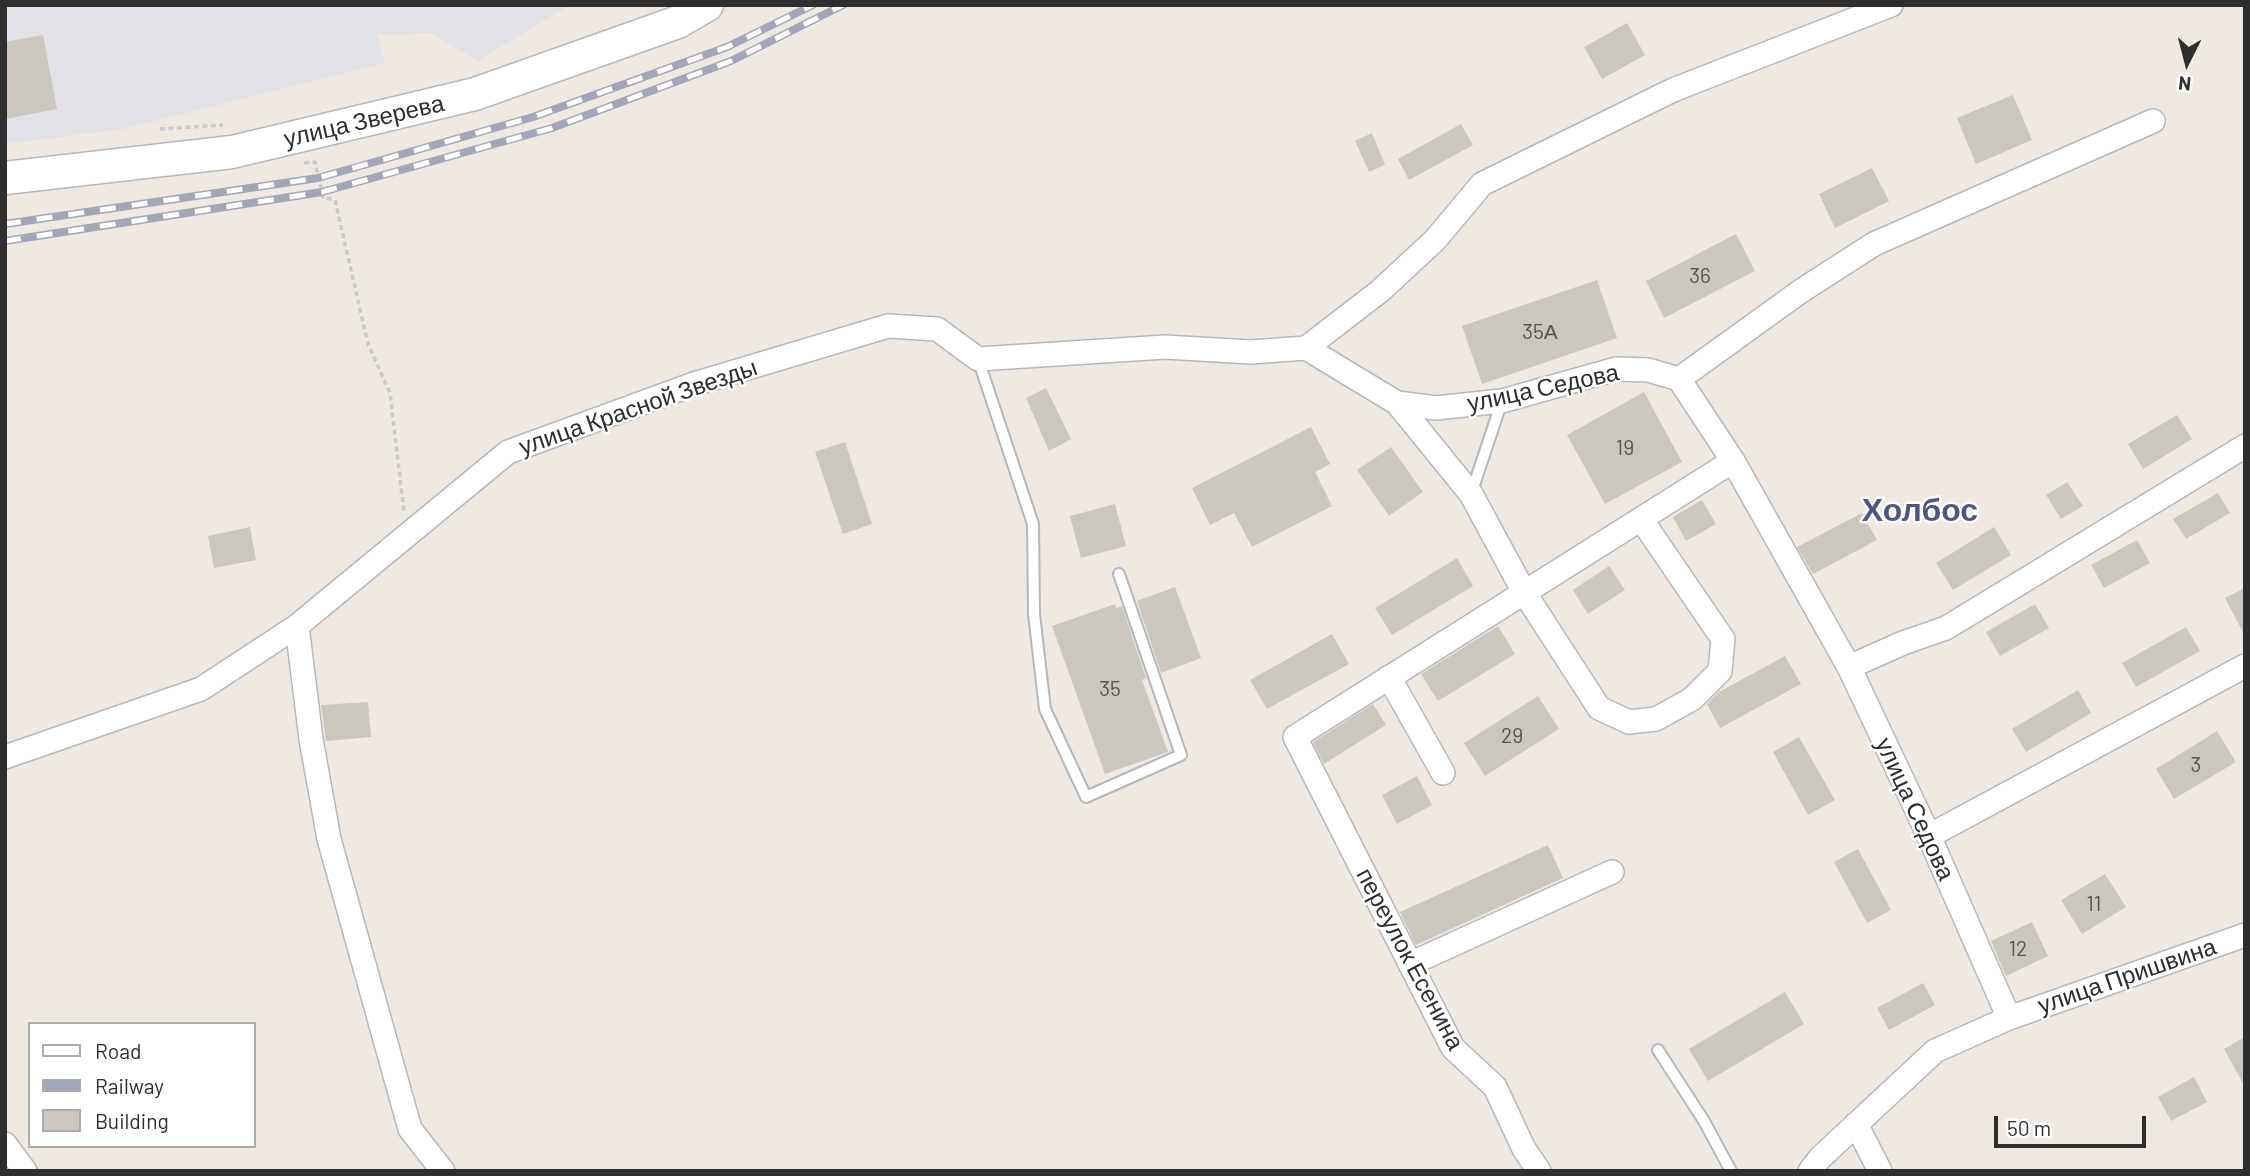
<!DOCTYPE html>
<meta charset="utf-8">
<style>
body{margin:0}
#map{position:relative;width:2250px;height:1176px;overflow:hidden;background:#efe9e1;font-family:Barlow,sans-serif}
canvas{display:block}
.frame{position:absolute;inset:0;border:7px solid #2e2e2e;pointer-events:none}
.legend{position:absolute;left:28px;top:1022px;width:228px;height:126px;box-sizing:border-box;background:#fff;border:2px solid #ababab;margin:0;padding:9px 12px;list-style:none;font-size:21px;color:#2e2e2e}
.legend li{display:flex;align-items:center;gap:14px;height:35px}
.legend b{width:35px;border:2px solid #ababab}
.north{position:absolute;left:2152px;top:28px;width:70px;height:70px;-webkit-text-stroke:5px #fff;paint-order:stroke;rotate:186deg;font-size:19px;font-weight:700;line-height:28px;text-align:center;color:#2e2e2e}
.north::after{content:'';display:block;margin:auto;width:24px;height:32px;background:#2e2e2e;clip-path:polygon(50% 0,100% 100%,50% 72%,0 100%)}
.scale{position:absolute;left:1994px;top:1116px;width:152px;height:32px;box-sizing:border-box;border:4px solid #2e2e2e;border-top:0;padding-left:9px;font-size:21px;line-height:24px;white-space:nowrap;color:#2e2e2e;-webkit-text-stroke:5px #fff;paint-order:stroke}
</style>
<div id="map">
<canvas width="2250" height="1176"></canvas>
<div class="frame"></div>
<ul class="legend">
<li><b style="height:9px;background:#fff"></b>Road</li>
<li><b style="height:9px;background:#a3a6b8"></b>Railway</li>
<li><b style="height:19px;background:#cbc7bf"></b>Building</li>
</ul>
<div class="north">N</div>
<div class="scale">50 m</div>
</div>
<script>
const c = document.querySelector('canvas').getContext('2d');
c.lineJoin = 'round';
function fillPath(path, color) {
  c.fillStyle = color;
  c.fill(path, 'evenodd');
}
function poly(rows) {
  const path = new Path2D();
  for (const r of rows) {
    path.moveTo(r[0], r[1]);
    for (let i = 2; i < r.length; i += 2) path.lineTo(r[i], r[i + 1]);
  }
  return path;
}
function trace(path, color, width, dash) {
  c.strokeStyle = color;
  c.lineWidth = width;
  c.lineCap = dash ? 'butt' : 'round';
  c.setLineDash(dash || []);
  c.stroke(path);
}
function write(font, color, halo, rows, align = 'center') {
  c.font = font + ' Barlow,sans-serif';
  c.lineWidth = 5;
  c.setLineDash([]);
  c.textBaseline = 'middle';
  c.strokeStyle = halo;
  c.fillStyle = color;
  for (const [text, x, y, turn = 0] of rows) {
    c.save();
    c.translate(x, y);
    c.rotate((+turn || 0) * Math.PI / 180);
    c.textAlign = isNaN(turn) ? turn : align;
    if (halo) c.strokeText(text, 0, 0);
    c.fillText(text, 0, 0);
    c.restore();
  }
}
fillPath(poly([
 [5,5,570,5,478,61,430,33,377,35,385,63,123,129,5,144]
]), '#e3e1e8');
fillPath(poly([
 [1627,23,1645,55,1602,79,1584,47],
 [43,35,57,109,5,119,5,42],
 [2013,95,2032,140,1976,164,1957,118],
 [1461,124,1473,145,1409,180,1398,159],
 [1372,133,1385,165,1369,172,1355,141],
 [1872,168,1889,201,1835,228,1819,194],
 [1736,234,1755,271,1664,318,1646,281],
 [1597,280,1617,338,1482,384,1462,326],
 [1046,388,1071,439,1049,451,1026,398],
 [1644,392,1682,462,1605,504,1567,435],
 [2177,415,2192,439,2143,469,2128,444],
 [1311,427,1330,464,1315,472,1332,506,1252,547,1234,513,1210,525,1192,488],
 [845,442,872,524,843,534,815,452],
 [1391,447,1423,492,1389,516,1357,470],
 [2067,482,2083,506,2061,519,2046,495],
 [2218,493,2230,513,2186,539,2173,519],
 [1702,500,1716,524,1686,541,1673,517],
 [1115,504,1126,546,1081,558,1070,516],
 [1862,513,1877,540,1813,574,1797,547],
 [250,527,256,560,214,568,208,536],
 [1994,527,2011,555,1953,590,1936,563],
 [2137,540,2150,563,2104,588,2091,565],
 [1457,558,1473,586,1392,635,1375,608],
 [1609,566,1625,590,1588,614,1573,590],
 [1175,587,1201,658,1161,673,1137,601],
 [2245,588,2245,636,2225,598],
 [1115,604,1116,608,1122,606,1146,678,1142,680,1168,752,1105,774,1052,626],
 [2035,604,2049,628,2000,656,1986,632],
 [1498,626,1515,654,1438,701,1421,674],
 [2186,627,2200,651,2136,687,2122,663],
 [1332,634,1349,664,1267,709,1250,680],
 [1785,656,1801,684,1720,728,1707,704,1719,692],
 [2078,690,2091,713,2026,752,2012,729],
 [1538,696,1559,729,1485,776,1464,743],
 [368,702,371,737,326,741,321,705],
 [1373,704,1386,725,1324,764,1313,742],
 [2217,731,2236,762,2174,799,2156,769],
 [1799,737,1835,800,1808,815,1773,752],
 [1417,776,1432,805,1397,824,1382,795],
 [1548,845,1563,878,1416,945,1400,912],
 [1858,849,1891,910,1867,923,1834,862],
 [2105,874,2126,907,2082,934,2061,900],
 [2032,922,2048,956,2006,976,1991,941],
 [1923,983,1935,1005,1889,1030,1877,1008],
 [1785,992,1804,1024,1708,1081,1689,1049],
 [2245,1037,2245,1087,2224,1049],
 [2194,1077,2207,1102,2171,1121,2158,1097]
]), '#cbc7bf');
const service = poly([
 [978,359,1033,524,1034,614,1045,709,1086,797,1181,755,1119,574],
 [1471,494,1502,401],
 [1658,1050,1704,1121,1731,1171]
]);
const minor = poly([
 [1891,5,1673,90,1482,184,1435,240,1380,291,1306,348,1397,403,1436,408,1502,401,1616,369,1648,370,1679,379,1733,461,1849,667,1929,836,2009,1018],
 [1679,379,1801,291,1874,244,2153,121],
 [1397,403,1471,494,1524,592,1599,708,1629,722,1656,719,1692,699,1720,671,1723,639,1641,519],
 [297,626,311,739,329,839,410,1129,443,1171],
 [1849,667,1903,643,1946,628,2245,446],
 [1389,677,1443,773],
 [5,757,201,689,297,626,508,452,694,384,888,326,937,329,978,359,1165,347,1251,352,1306,348],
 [1929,836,2245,666],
 [1410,964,1612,872],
 [1856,1124,1880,1171],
 [5,1144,25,1171],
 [1539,1171,1524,1149,1495,1087,1453,1048,1295,737,1733,461],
 [1810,1171,1820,1158,1935,1051,2009,1018,2245,935]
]);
const secondary = poly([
 [5,178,232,152,475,94,678,22,707,5]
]);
trace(service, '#b4b7c1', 14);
trace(minor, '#b4b7c1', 26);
trace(secondary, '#b4b7c1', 35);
trace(poly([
 [160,129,223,125],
 [304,163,315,162,323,197,335,200,368,344,390,393,404,512]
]), '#c9c9c9', 3.5, [5, 3.5]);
trace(service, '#fff', 10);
trace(minor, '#fff', 23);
trace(secondary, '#fff', 32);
const rail = poly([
 [5,224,318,178,533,117,727,47,813,5],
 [5,241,322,192,552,128,731,61,843,5]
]);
trace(rail, '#a3a6b8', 8);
trace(rail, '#fff', 5, [16]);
write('21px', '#555452', null, [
 ["36",1700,276],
 ["35А",1540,332],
 ["19",1625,448],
 ["35",1110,689],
 ["29",1512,736],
 ["3",2196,765],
 ["11",2094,904],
 ["12",2018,949]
]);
write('24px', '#2e2e2e', '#fff', [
 ["улица Зверева",364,121,-13],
 ["улица Седова",1543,388,-12],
 ["улица Красной Звезды",638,407,-19],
 ["улица Седова",1915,809,65],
 ["переулок Есенина",1410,959,62],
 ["улица Пришвина",2127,976,-19]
]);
write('bold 32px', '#4d5680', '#fff', [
 ["Холбос",1920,510]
]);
</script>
